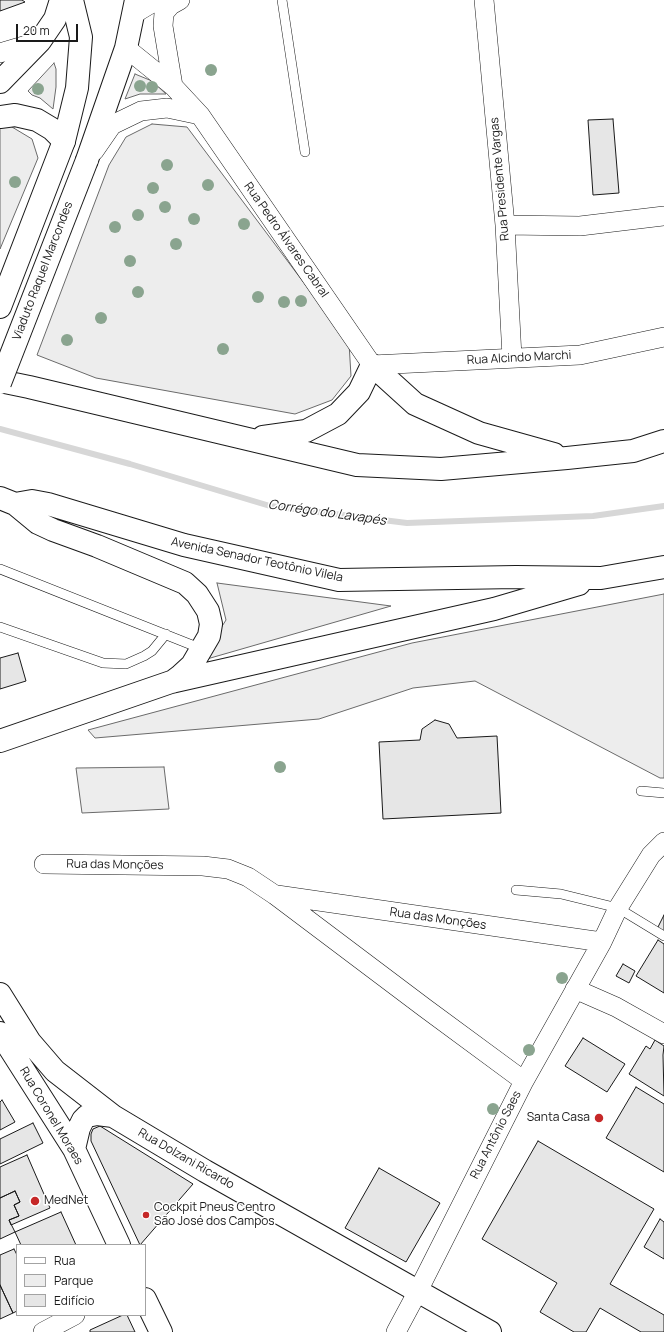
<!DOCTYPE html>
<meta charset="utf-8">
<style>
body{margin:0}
#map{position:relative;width:664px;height:1332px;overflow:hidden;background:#fff;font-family:Manrope,sans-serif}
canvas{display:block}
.legend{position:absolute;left:16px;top:1244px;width:130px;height:72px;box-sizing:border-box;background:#fff;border:1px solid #a3a3a3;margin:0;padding:5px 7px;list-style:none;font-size:12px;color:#1a1a1a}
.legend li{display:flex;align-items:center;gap:8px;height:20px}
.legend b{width:20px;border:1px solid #a3a3a3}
.scale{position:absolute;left:16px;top:24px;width:62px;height:18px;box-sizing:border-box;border:2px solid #1a1a1a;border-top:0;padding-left:5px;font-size:12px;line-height:14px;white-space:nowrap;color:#1a1a1a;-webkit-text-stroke:3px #fff;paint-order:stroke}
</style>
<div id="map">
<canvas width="664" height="1332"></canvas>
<ul class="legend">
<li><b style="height:5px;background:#fff"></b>Rua</li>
<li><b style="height:11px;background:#ededed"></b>Parque</li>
<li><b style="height:11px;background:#e6e6e6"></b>Edifício</li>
</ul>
<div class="scale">20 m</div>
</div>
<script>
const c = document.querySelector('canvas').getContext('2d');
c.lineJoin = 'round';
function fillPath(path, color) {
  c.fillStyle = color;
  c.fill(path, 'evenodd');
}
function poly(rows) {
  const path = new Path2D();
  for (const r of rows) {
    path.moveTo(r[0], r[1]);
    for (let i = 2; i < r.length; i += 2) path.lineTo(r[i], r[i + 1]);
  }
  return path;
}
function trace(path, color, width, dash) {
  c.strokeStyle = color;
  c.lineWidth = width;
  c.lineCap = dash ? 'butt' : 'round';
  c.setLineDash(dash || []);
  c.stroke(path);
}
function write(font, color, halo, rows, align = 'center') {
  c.font = font + ' Manrope,sans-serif';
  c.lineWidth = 3;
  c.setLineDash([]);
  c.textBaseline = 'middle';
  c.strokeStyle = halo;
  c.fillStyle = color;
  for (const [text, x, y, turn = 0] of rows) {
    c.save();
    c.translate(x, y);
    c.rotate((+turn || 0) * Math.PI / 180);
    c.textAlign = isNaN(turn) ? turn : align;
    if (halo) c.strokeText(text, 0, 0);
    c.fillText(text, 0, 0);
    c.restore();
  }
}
const green = poly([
 [54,63,56,69,56,87,53,109,40,98,32,95,28,91,54,63],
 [135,74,152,81,166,94,140,94,125,99,135,74],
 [7,124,32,139,38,158,0,249,0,128,7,124],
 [152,124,187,127,349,343,351,376,332,400,295,414,96,378,37,355,109,165,126,137,152,124],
 [217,583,391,606,200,661,226,620,217,583],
 [664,594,664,778,660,778,475,681,413,688,319,719,95,738,88,730,412,643,664,594],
 [164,767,169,809,82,813,76,768,164,767]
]);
fillPath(green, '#ededed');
trace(green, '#6a6a6a', 1);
trace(poly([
 [0,429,130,464,270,506,407,523,593,516,664,506]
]), '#d7d7d7', 6);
const building = poly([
 [0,0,22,0,25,2,0,11,0,0],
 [613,119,619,193,593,195,588,120,613,119],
 [18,653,26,681,0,689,0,658,18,653],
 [435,720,449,724,457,738,497,736,501,813,383,819,379,742,420,740,422,729,435,720],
 [664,915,664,933,657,929,664,915],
 [658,940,664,944,664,993,636,976,658,940],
 [623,964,635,971,629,983,616,976,623,964],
 [583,1038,625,1064,607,1092,565,1066,583,1038],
 [655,1040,664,1046,663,1055,664,1096,629,1074,646,1046,650,1049,655,1040],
 [636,1087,664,1104,664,1172,606,1138,636,1087],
 [2,1100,15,1122,0,1130,0,1102,2,1100],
 [33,1123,43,1143,0,1164,0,1139,33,1123],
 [100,1126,193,1184,140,1245,91,1141,91,1134,93,1129,100,1126],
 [538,1141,654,1209,610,1284,664,1315,664,1332,641,1332,600,1308,586,1332,574,1332,540,1312,557,1283,482,1239,538,1141],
 [27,1155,50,1208,11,1225,9,1220,19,1216,14,1205,20,1202,15,1191,0,1198,0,1167,27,1155],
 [379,1168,440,1203,406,1262,345,1228,379,1168],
 [15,1191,20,1202,14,1205,19,1216,9,1220,15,1232,0,1239,0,1198,15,1191],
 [61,1212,76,1245,21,1245,15,1232,61,1212],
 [660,1219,664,1222,664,1259,644,1247,660,1219],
 [14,1249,17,1255,17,1311,13,1313,0,1285,0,1255,14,1249],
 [0,1285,13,1313,0,1319,0,1285],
 [123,1315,127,1315,135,1332,90,1332,90,1330,123,1315]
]);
fillPath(building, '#e6e6e6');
trace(building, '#1a1a1a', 1);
const service = poly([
 [282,0,305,152],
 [0,569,202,649],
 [0,627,103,663,126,664,144,656,152,651,166,634],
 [641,791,664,793],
 [516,890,561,894,618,908,664,936]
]);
const minor = poly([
 [484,0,505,225,512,357],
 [132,15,152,3,168,0],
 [126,48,173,86,200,115,372,365,580,355,664,337],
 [0,53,40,41],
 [173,86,163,26,164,13,171,5,180,0],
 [94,151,112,125,141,111,167,108,200,115],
 [505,225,580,226,664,216],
 [44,864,203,866,228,869,248,877,275,895,425,1008,524,1081],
 [277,895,602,942],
 [575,989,616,1007,664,1034],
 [43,1332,75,1315],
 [396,1332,418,1291,524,1081,602,942,618,908,651,855,664,842]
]);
const secondary = poly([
 [87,160,126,48,136,0],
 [0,307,64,141,77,88,81,37,72,0],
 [0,994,30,1042,55,1071,113,1116,205,1171,490,1332],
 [0,1033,74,1149,119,1245],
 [74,1149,79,1128,83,1120,87,1116,97,1114,113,1116],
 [145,1299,161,1332]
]);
const trunk = poly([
 [0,82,40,41,55,19,61,0],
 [0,117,15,115,37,120,52,129,64,141],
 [0,381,29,387,357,465,441,469,567,458,633,451,664,441],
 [263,437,306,431,338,414,359,392,372,365,415,404,479,433,554,454],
 [0,498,15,504,32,501,48,504,184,545,339,580,516,577,601,578,664,567],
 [15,504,38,523,53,530,97,546,185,583,197,594,208,611,211,624,209,636,192,665,180,676,172,682],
 [0,741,171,682,494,609,579,584]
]);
trace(service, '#1a1a1a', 10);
trace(minor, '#1a1a1a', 20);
trace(secondary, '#1a1a1a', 24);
trace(trunk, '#1a1a1a', 24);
trace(service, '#fff', 9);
trace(minor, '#fff', 19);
trace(secondary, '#fff', 22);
trace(trunk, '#fff', 22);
const secondaryBridge = poly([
 [0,383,87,160]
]);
trace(secondaryBridge, '#1a1a1a', 24, []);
trace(secondaryBridge, '#fff', 22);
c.fillStyle = '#8aa48f';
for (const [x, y] of [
 [211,70],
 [140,86],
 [152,87],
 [38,89],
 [167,165],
 [15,182],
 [208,185],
 [153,188],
 [165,207],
 [138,215],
 [194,219],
 [244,224],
 [115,227],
 [176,244],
 [130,261],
 [138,292],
 [258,297],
 [301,301],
 [284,302],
 [101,318],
 [67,340],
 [223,349],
 [280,767],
 [562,978],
 [529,1050],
 [493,1109]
]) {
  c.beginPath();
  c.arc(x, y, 6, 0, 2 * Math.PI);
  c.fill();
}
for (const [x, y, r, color] of [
 [599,1118,5,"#c62828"],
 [35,1201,5,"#c62828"],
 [146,1215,4,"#c62828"]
]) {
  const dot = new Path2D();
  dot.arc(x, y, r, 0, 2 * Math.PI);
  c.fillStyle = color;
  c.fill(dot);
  trace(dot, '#fff', 1.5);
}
write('12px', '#1a1a1a', '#fff', [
 ["Rua Presidente Vargas",500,179,-95],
 ["Rua Pedro Álvares Cabral",286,240,55],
 ["Viaduto Raquel Marcondes",43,271,-69],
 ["Rua Alcindo Marchi",519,358,-3],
 ["Avenida Senador Teotônio Vilela",257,560,12],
 ["Rua das Monções",115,865,1],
 ["Rua das Monções",438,919,8],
 ["Rua Coronel Moraes",51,1116,59],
 ["Rua Antônio Saes",496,1135,-63],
 ["Rua Dolzani Ricardo",186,1159,30]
]);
write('12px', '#1a1a1a', '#fff', [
 ["Santa Casa",590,1118,"right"],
 ["MedNet",44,1201],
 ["Cockpit Pneus Centro",154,1208],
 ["São José dos Campos",154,1222]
], 'left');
write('italic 13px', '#1a1a1a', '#fff', [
 ["Corrégo do Lavapés",327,513,8]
]);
</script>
